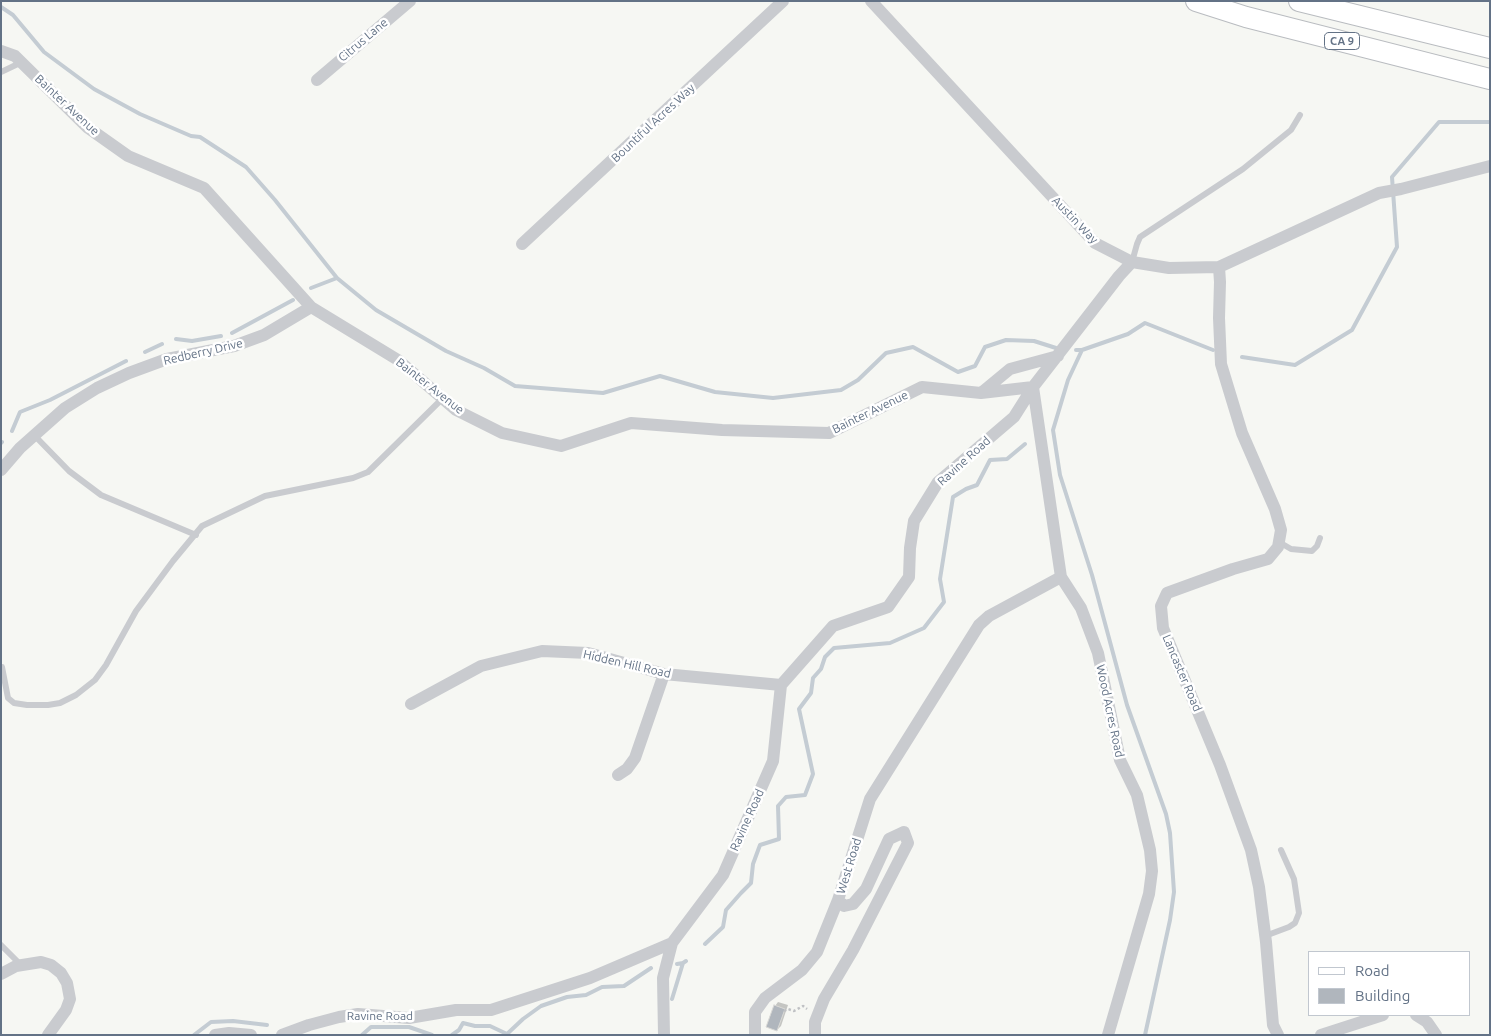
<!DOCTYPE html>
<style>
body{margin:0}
#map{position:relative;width:1491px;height:1036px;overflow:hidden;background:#f6f7f3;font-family:Ubuntu,sans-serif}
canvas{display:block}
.frame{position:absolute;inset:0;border:2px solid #637286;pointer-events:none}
.legend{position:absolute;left:1308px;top:951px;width:162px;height:65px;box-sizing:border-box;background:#fff;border:1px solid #c1c7cf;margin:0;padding:6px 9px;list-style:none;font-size:15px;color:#637286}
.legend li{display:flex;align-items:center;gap:10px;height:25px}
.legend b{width:25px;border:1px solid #c1c7cf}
</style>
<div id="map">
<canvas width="1491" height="1036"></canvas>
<div class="frame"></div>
<ul class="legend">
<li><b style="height:6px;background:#fff"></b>Road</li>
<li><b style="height:14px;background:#b0b6bd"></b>Building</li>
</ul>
</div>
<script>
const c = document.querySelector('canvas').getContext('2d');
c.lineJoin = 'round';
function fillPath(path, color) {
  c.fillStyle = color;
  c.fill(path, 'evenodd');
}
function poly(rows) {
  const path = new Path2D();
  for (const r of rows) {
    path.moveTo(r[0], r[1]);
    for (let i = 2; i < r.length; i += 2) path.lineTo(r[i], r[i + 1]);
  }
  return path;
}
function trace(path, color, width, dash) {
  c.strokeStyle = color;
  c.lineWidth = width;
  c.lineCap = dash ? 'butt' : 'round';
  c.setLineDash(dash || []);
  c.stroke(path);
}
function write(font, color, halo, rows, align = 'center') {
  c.font = font + ' Ubuntu,sans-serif';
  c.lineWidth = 5;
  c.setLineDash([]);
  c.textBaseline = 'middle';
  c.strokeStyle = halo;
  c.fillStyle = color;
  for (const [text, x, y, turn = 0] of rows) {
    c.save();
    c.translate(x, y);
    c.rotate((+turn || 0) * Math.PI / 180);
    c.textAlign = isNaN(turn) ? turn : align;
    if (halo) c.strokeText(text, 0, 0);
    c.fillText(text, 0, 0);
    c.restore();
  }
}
fillPath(poly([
 [778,1002,788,1005,781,1026,777,1030,775,1006]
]), '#0003');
trace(poly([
 [1,7,13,15,44,52,94,89,140,114,191,136,200,137,246,167,275,200,337,278,376,310,446,351,484,368,515,386,603,393,660,376,715,392,773,398,841,390,858,380,886,353,913,347,958,372,975,366,985,347,1006,340,1034,341,1056,348],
 [311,288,337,278],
 [232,333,293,300],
 [176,339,192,341,221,336],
 [1076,350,1082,350,1128,334,1145,323,1213,350],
 [1082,350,1068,380,1053,430,1060,475,1092,575,1127,705,1166,814,1170,833,1174,892,1170,920,1145,1035],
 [145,352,162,344],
 [1242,357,1295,365,1352,330,1397,247,1392,177,1439,122,1490,122],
 [12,431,20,412,50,400,126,361],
 [1,443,2,442],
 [705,944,723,927,726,910,741,893,751,883,753,864,760,845,779,839,778,806,786,797,805,795,813,774,799,709,811,693,813,678,821,669,825,657,834,648,890,643,924,628,944,602,940,579,953,497,966,489,977,485,990,460,1007,459,1025,444],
 [677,964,683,963,686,961],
 [672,999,683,963],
 [194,1035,211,1022,233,1021,267,1025],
 [362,1035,371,1027,409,1027,432,1035],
 [452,1035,459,1030,463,1023,475,1026,490,1026,507,1034,523,1019,541,1006,567,997,586,995,602,987,624,986,651,968]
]), '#c4ccd3', 4);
const building = poly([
 [774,1005,785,1009,777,1031,766,1027,774,1005]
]);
fillPath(building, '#b0b6bd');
trace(building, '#d8d8d5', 1);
const primary = poly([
 [1196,1,1246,17,1490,79],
 [1299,1,1490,48]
]);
trace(primary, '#b9bcc0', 22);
trace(poly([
 [784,1011,788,1009,794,1011,803,1006,807,1009]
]), '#bfc1c4', 2.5, [2.5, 2.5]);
trace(poly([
 [1,72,22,62],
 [1132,262,1137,244,1140,237,1243,169,1291,130,1300,115],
 [34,435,69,471,101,495,196,535],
 [1279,542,1291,549,1312,551,1317,546,1320,538],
 [2,667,8,698,14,703,27,705,48,705,60,703,76,695,95,680,106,665,136,611,173,561,202,526,265,496,353,478,368,472,442,399],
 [1265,936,1289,927,1295,923,1299,913,1294,879,1281,850],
 [1,945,21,965]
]), '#c9cbcf', 6);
trace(poly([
 [871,1,1095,243,1132,262,1169,268,1219,267,1379,193,1401,189,1490,166],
 [1,51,15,56,87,127,128,156,204,188,311,307,398,360,456,410,502,433,561,446,631,423,722,430,829,433,922,387,981,393,1033,387,1119,276,1132,262],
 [317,80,410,1],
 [522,244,783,1],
 [1219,267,1220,282,1219,318,1221,364,1242,433,1275,509,1281,530,1278,547,1268,559,1233,569,1167,593,1161,606,1163,628,1220,765,1251,850,1259,887,1266,942,1273,1025,1278,1035],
 [1033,387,1061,577,1081,608,1098,653,1120,760,1137,795,1150,850,1152,871,1149,894,1108,1035],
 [981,393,1010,369,1058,356],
 [1,470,20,448,65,408,97,388,129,373,167,359,234,346,264,335,311,307],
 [411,704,481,666,542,651,588,653,664,674,781,685],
 [618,775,627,769,635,758,664,674],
 [1,974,16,966,41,962,51,965,61,973,67,983,70,999,66,1010,48,1035],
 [1416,1015,1427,1022,1436,1035],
 [215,1035,229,1033,251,1035],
 [282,1035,309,1025,339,1017,358,1014,409,1018,456,1010,491,1010,590,978,672,943,723,875,773,761,781,685,833,626,888,607,909,577,910,548,914,521,938,482,1014,417,1033,387],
 [664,1035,663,978,672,943],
 [755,1035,755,1012,765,998,802,970,817,952,838,900],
 [815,1035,815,1022,824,999,853,950,908,843,904,832,889,839,866,889,853,904,844,906,838,900,870,799,979,625,989,616,1061,577],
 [1321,1035,1383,1015]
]), '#c9cbcf', 12);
trace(primary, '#fff', 20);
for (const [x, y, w] of [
 [1342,41,35]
]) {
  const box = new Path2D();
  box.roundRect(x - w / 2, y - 8.5, w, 17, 4);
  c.fillStyle = '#fff';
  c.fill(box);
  trace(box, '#637286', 1);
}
write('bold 11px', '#637286', null, [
 ["CA 9",1342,41]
]);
write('12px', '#637286', '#fff', [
 ["Citrus Lane",363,40,-40],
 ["Bainter Avenue",67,105,43],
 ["Bountiful Acres Way",653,123,-43],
 ["Austin Way",1075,220,46],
 ["Redberry Drive",203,352,-13],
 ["Bainter Avenue",430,386,38],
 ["Bainter Avenue",870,412,-26],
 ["Ravine Road",964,461,-42],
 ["Hidden Hill Road",627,664,13],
 ["Lancaster Road",1182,673,67],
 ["Wood Acres Road",1110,711,78],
 ["Ravine Road",747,820,-66],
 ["West Road",849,866,-73],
 ["Ravine Road",380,1016]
]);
</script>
